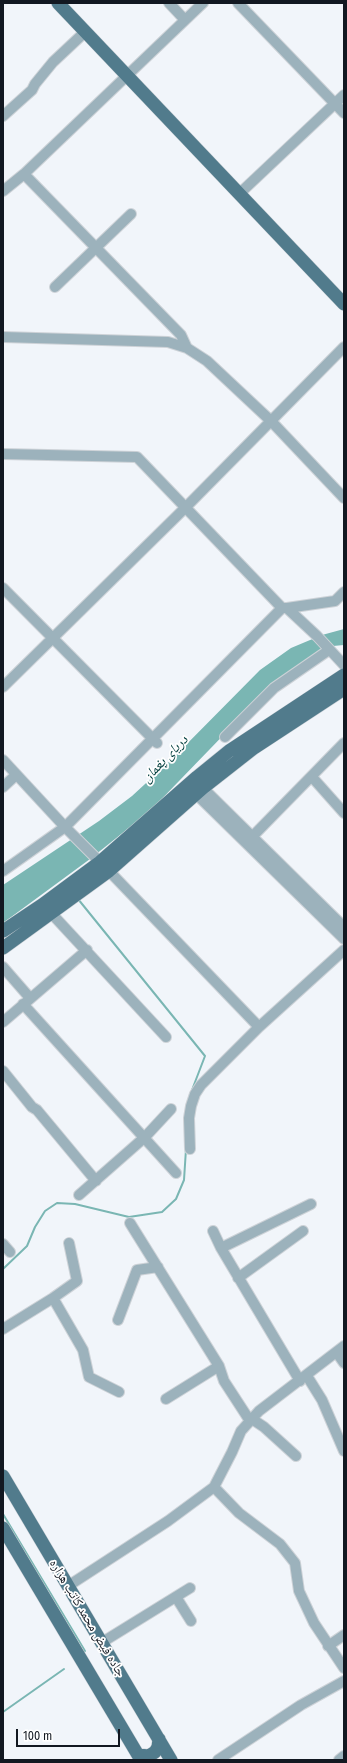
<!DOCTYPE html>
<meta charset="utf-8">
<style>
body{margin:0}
#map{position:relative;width:347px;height:1763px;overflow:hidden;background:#f1f5fa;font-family:"Fira Sans Condensed",sans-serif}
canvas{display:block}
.frame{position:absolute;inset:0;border:4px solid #121821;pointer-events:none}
.scale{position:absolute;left:16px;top:1729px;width:104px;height:18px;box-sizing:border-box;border:2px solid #121821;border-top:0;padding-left:5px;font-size:12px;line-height:14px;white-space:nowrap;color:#121821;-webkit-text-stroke:3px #fff;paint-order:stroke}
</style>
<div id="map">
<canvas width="347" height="1763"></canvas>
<div class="frame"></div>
<div class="scale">100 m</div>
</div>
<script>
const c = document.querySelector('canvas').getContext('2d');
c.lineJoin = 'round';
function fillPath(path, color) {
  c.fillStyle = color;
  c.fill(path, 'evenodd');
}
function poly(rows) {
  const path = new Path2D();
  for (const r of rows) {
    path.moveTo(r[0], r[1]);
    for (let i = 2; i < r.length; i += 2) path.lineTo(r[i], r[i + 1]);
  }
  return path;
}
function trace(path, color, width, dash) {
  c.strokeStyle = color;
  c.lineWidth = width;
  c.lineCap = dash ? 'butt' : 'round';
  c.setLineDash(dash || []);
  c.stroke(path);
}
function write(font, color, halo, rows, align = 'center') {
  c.font = font + ' "Fira Sans Condensed","Noto Naskh Arabic",sans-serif';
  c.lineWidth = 3.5;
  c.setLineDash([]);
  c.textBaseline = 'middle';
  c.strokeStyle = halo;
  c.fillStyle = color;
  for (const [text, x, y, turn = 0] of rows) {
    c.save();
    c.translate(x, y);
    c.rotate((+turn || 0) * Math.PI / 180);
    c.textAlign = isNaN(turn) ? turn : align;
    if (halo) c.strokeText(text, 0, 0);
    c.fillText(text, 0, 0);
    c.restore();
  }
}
fillPath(poly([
 [344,629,344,645,333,646,239,719,150,811,90,859,3,923,3,885,99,821,132,796,170,761,260,670,291,648,322,635]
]), '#7ab6b3');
trace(poly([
 [78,899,205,1056,192,1090],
 [3,1269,27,1246,35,1227,45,1211,57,1203,75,1204,129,1217,162,1212,176,1199,184,1180,186,1149],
 [3,1514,85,1651,83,1652],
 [3,1712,64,1669]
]), '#7ab6b3', 2);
const minor = poly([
 [169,3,185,20],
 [238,3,344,113],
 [3,116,32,90,35,84,53,62,85,32],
 [24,174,181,335,187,348],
 [3,191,24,174,203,3],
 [239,194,344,95],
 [55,287,131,214],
 [3,337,168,342,187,348,207,361,271,421,344,498],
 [3,454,137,457,282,608,287,608,317,636,344,665],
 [3,588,157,743],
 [287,608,335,601,344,592],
 [3,687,185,508,344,347],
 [225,737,274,688,329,650],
 [3,760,65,827,109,871,259,1027],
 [312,777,344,813],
 [3,787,16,775],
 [203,788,344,927],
 [196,794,344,939],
 [249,840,344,743],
 [3,871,65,827,282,608],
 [52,914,166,1037],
 [3,967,30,998],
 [23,1004,176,1173],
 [3,1022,87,950],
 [3,1071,32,1107,37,1110,96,1181],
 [190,1149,189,1118,191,1106,195,1094,201,1085,259,1027,344,950],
 [79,1195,145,1137,171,1109],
 [130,1223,219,1366,224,1381,250,1421],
 [213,1231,221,1248,300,1381],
 [3,1244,10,1252],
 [221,1248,311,1204],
 [238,1278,303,1231],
 [53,1298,83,1350,89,1377,119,1392],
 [118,1320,137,1270,158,1267],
 [3,1329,53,1298,77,1281,69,1243],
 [337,1353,344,1363],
 [307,1376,322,1400,344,1451],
 [166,1399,219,1366],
 [252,1419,264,1427,296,1456],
 [214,1487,239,1513,280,1544,295,1563,299,1591,314,1623,344,1668],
 [68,1586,168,1521,214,1487,232,1452,241,1431,259,1411,344,1346],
 [176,1597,191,1621],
 [101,1643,190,1588],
 [328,1646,344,1635],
 [218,1760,301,1705,344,1681],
 [339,1760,344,1756]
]);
const major = poly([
 [58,3,344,304],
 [3,931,42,905,100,862,197,777,229,751,344,675],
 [3,948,109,871,203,788,254,748,344,689],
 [3,1476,171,1760],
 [3,1528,141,1760],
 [138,1755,149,1756,155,1752,158,1747,159,1739]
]);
trace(minor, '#cdd2d7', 12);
trace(major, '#cdd2d7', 14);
trace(minor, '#9cb2bc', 10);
trace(major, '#517b8c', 13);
write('13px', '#121821', '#fff', [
 ["جاده فیض محمد کاتب هزاره",87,1618,59]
]);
write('italic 14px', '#003d3c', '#fff', [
 ["دریای پغمان",165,759,-46]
]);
</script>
